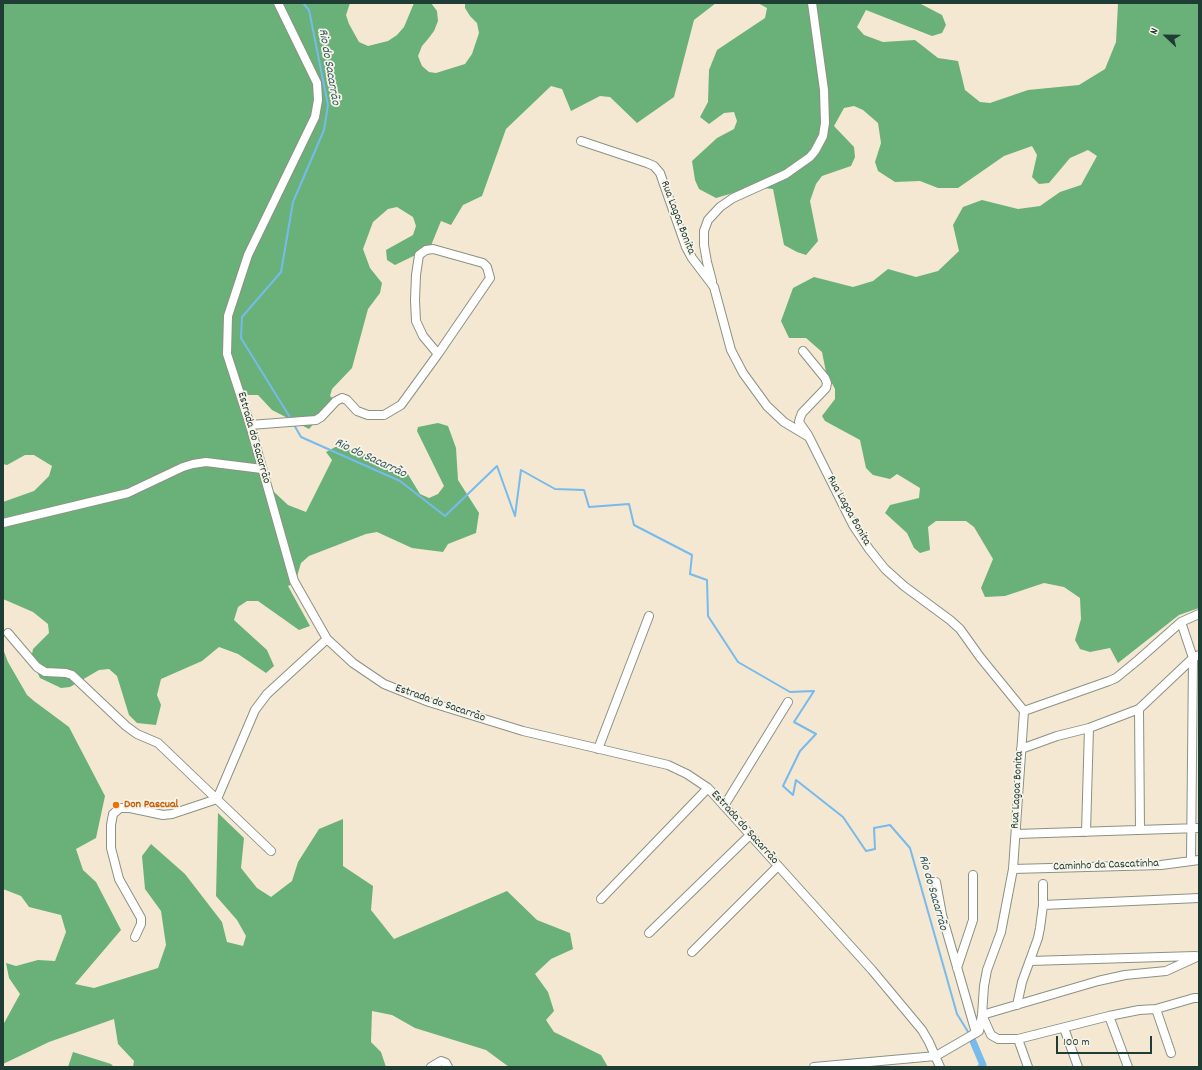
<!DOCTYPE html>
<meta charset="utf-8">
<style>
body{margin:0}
#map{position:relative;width:1202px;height:1070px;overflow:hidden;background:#f4e8d3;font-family:Dekko,sans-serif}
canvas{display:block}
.frame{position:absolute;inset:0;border:4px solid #1f3d34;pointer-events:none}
.north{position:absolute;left:1146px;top:16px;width:40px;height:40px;-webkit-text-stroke:3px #f7f3e8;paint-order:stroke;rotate:292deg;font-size:11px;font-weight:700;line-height:16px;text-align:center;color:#1f3d34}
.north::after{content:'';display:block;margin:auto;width:14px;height:18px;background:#1f3d34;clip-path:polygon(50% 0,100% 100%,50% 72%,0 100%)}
.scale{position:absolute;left:1056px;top:1036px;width:96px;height:18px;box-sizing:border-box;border:2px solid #1f3d34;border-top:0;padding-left:5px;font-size:12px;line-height:14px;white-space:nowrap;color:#1f3d34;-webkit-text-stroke:3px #f7f3e8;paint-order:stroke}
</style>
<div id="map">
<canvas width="1202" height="1070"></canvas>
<div class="frame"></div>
<div class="north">N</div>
<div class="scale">100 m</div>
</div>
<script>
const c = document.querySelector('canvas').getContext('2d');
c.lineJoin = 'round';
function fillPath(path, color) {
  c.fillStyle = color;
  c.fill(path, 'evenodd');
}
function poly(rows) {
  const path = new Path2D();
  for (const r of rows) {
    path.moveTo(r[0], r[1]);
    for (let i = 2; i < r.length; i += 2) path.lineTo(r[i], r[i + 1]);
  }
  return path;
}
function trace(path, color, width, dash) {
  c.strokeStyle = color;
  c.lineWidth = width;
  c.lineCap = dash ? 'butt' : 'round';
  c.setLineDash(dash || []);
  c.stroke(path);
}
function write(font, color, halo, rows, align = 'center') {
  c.font = font + ' Dekko,sans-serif';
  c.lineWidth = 3.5;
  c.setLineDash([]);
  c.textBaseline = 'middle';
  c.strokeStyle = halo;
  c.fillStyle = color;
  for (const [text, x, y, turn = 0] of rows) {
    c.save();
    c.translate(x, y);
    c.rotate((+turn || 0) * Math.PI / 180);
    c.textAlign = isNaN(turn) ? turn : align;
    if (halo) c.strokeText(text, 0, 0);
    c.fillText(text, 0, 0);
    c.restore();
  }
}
fillPath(poly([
 [3,3,350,3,346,15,349,24,359,42,368,46,388,41,397,35,404,27,414,3,431,3,437,11,438,21,434,31,428,39,422,46,418,56,422,66,429,72,436,73,465,64,472,54,479,33,477,23,470,16,465,8,465,3,716,3,694,20,674,97,637,123,610,97,600,96,571,111,562,89,551,86,506,129,482,196,463,205,451,225,441,221,430,248,395,265,387,260,386,250,413,235,416,226,413,217,397,207,388,209,373,222,363,249,370,268,382,283,380,293,368,309,352,368,332,389,330,396,335,400,309,429,272,410,258,395,248,395,243,406,273,491,288,505,306,512,332,460,326,452,339,445,367,455,391,472,406,471,420,494,429,498,438,494,444,486,417,431,418,427,438,423,448,426,456,448,458,480,479,513,476,533,448,544,443,552,412,548,377,532,366,534,309,556,301,563,295,583,288,586,310,626,299,630,258,601,247,601,238,607,234,620,267,650,274,666,266,673,238,654,219,647,202,661,161,679,157,695,161,705,156,725,137,723,129,715,117,676,109,669,99,670,70,687,61,688,40,678,31,659,33,649,49,633,48,624,33,612,3,599,3,502,34,491,49,476,52,466,34,455,25,455,7,465,3,464],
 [758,3,919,3,942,15,946,25,942,33,932,36,866,10,857,27,864,35,883,42,915,40,938,58,958,61,965,90,980,102,990,103,1028,90,1079,85,1105,69,1116,42,1118,3,1199,3,1199,608,1179,615,1118,663,1110,648,1090,652,1080,649,1075,640,1081,619,1080,598,1064,587,1044,583,1005,596,985,597,981,588,993,559,974,527,966,521,936,521,928,527,930,550,920,553,914,548,907,533,885,513,890,505,919,498,920,488,897,474,890,479,873,475,866,468,860,440,825,421,822,416,835,399,835,389,826,372,822,352,806,338,789,338,781,321,793,288,814,277,853,287,873,281,888,269,916,277,938,271,959,251,953,225,963,207,982,200,1018,209,1040,206,1060,192,1081,185,1097,156,1088,150,1070,158,1049,183,1039,184,1032,177,1037,155,1032,146,1004,156,958,188,938,188,920,181,895,182,878,171,875,162,881,143,878,123,863,110,854,106,844,108,834,126,854,147,855,157,851,166,822,176,816,184,810,201,818,241,806,255,797,252,784,245,773,189,754,187,716,198,699,189,695,180,692,161,717,138,734,129,737,121,734,112,724,113,709,124,700,117,708,102,709,70,717,50,765,18,767,8],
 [3,649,8,662,27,695,34,701,69,727,105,796,96,838,76,849,83,870,96,882,121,930,75,984,94,988,158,968,166,945,161,911,145,889,142,856,151,844,185,874,222,922,227,942,243,946,246,936,237,920,216,896,218,813,244,838,241,868,257,888,271,897,292,881,298,862,319,829,343,819,343,866,373,886,371,910,394,939,507,891,537,920,570,933,573,949,551,959,535,974,548,992,554,1011,546,1020,554,1032,601,1055,608,1067,509,1067,486,1050,415,1028,392,1015,372,1011,371,1042,381,1052,386,1067,133,1067,134,1061,118,1044,114,1019,49,1042,3,1064,3,1025,20,994,9,978,6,963,16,966,38,960,55,961,66,932,61,915,29,907,21,896,3,889],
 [73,1052,111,1064,114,1067,68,1067]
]), '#69b178');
trace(poly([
 [291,419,241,338,242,317,281,272,293,202,324,130,328,105,309,10,303,3],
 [293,423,301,437,400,481,445,516,497,466,515,516,521,470,555,489,584,490,589,507,629,504,634,525,692,555,690,574,707,580,708,616,738,662,790,692,814,691,794,722,816,734,800,751,783,786,793,795,796,780,843,817,866,851,875,849,874,828,890,825,910,848,957,1014,970,1035]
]), '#77baec', 2);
trace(poly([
 [972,1039,983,1065,981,1067]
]), '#77baec', 7);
const minor = poly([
 [278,3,317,83,318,100,315,117,248,255,228,316,227,354,250,425,294,581,327,639,353,663,384,684,429,702,523,731,668,765,687,774,708,788,872,970,922,1030,929,1042,940,1067],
 [581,141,647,163,654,166,660,173,686,247,692,258,714,287,731,350,743,373,767,406,784,422,809,437,853,525,869,549,885,569,904,586,950,620,960,629,980,657,1024,711,1013,869,1001,932,987,970,984,986,982,1015,979,1031,936,1056,814,1067],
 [712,281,707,262,704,245,704,231,708,220,720,207,733,198,786,174,810,157,815,151,823,136,825,123,824,90,812,3],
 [803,351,825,378,827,383,826,388,802,413,800,418,799,422,808,435],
 [250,425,316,420,321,417,336,401,342,398,347,400,357,411,368,415,384,415,401,405,438,354,490,278,487,267,483,263,433,249,426,250,419,255,416,275,415,300,416,321,423,336,438,354],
 [3,523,128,493,183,467,193,464,206,462,262,469],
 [1181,622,1193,658,1191,861],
 [8,633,37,667,45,672,66,673,72,675,126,726,137,734,158,743,271,851],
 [1139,709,1140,830],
 [1024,711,1109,681,1116,678,1138,660,1181,622,1199,614],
 [598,749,649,616],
 [1021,749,1057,736,1089,728,1139,709,1193,658,1199,655],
 [724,806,788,702],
 [1086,832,1089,728],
 [1016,834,1199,828],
 [1013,869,1161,865,1199,860],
 [936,882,942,915,976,1033],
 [601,899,708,788],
 [1043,905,1199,898],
 [649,933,750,835],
 [135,937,141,924,141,918,119,879,111,848,111,825,113,814,120,808,130,808,163,815,172,814,217,799,255,710,267,694,327,639],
 [692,952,778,866],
 [1199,956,1166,971,1125,975,1098,981,982,1015,991,1035,998,1039,1018,1039,1109,1016,1139,1010,1156,1009,1194,998,1199,998],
 [1030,961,1195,956],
 [957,968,973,920,973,875],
 [1017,1005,1022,982,1038,938,1040,928,1043,905,1043,884],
 [1156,1009,1171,1053],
 [1109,1016,1128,1067],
 [1064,1028,1078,1067],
 [1018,1039,1028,1067],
 [431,1067,441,1061,446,1063,448,1067]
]);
trace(minor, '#8a9284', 10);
trace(minor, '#fff', 8);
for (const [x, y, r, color] of [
 [116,805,4,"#e8710a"]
]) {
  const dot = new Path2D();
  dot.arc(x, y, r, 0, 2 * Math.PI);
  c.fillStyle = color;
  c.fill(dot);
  trace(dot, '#f7f3e8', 1.5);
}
write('12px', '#1f3d34', '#f7f3e8', [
 ["Rua Lagoa Bonita",677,218,69],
 ["Estrada do Sacarrão",253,438,74],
 ["Rua Lagoa Bonita",848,511,61],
 ["Estrada do Sacarrão",440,704,19],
 ["Rua Lagoa Bonita",1018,790,-87],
 ["Estrada do Sacarrão",744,828,48],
 ["Caminho da Cascatinha",1106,866,-2]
]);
write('bold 12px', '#c56008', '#f7f3e8', [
 ["Don Pascual",124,805]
], 'left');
write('italic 13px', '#355c62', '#f7f3e8', [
 ["Rio do Sacarrão",328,67,80],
 ["Rio do Sacarrão",370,459,25],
 ["Rio do Sacarrão",932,893,74]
]);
</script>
